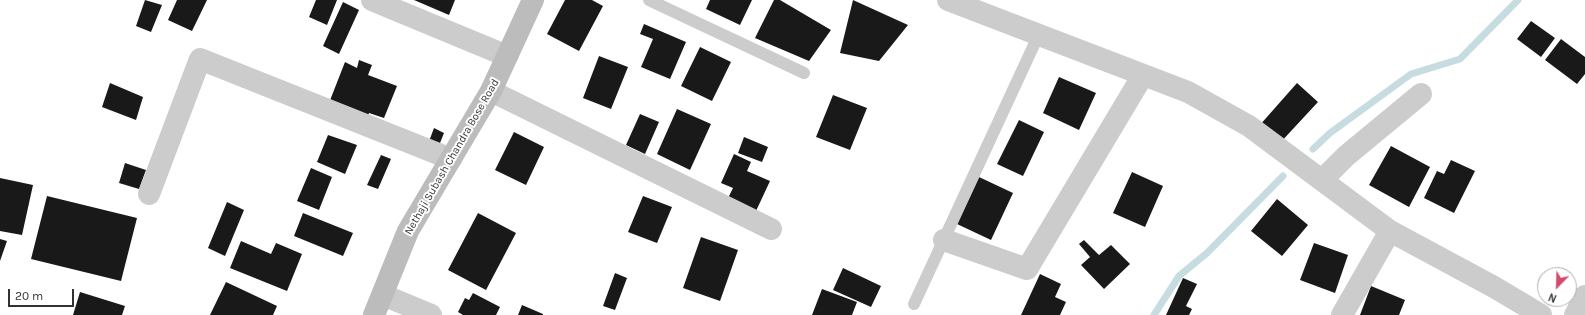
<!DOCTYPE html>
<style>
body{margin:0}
#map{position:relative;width:1585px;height:315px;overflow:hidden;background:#fff;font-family:Karla,sans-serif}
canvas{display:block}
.north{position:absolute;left:1537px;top:267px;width:40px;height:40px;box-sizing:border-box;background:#fff;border:1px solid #adadad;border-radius:50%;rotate:203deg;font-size:11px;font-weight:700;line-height:16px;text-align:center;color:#323232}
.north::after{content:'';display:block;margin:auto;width:14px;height:18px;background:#d14c6e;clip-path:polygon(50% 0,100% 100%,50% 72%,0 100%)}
.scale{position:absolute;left:8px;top:289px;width:66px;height:18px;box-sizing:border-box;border:2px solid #323232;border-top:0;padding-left:5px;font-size:12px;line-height:14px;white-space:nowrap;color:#323232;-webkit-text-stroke:3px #fff;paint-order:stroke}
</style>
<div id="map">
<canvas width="1585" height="315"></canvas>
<div class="north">N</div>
<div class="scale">20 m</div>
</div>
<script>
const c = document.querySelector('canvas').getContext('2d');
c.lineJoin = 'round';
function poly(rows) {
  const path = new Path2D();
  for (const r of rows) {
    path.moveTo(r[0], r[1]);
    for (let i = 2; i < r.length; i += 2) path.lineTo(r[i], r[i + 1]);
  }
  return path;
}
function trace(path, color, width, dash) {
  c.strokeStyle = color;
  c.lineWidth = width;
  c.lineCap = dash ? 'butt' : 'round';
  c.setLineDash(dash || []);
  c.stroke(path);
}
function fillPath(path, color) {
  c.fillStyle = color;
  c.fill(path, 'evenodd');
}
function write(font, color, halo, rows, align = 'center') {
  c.font = font + ' Karla,sans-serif';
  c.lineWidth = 4;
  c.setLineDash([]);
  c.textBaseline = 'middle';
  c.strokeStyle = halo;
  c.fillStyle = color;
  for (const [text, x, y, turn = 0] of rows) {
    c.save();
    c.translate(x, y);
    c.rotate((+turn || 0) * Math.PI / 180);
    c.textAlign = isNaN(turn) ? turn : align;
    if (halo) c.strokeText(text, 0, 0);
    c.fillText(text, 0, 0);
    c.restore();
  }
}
trace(poly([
 [1313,149,1330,133,1411,74,1460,59,1518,0],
 [1154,315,1179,276,1207,253,1283,176]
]), '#c7dce1', 7);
fillPath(poly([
 [145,0,162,5,151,32,136,26],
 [177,0,207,0,192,31,168,20],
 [316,0,337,0,327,25,309,17],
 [414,0,455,0,449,15],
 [565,0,592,0,603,6,579,51,547,34],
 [710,0,752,0,740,25,706,9],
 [774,0,780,0,831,30,809,61,755,38],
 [853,0,908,25,879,61,840,53],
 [343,2,359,10,339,54,323,46],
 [1531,21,1555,38,1541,57,1517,39],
 [644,24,686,42,670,79,641,67,653,39,640,34],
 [1561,39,1585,57,1585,74,1577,84,1545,60],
 [700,47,731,62,712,101,681,86],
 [599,56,628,67,611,109,583,98],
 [359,60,372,65,368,75,397,86,384,118,369,113,365,123,327,108,345,62,357,68],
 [1059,77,1096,93,1079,130,1043,113],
 [110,83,143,97,136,120,102,107],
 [1297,83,1318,102,1279,144,1259,126],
 [833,95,867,108,850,150,816,137],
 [677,109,711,124,690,170,657,154],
 [640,114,659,122,645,154,626,145],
 [1019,120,1044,132,1023,176,997,164],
 [434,128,444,133,438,148,428,144],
 [514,132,544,147,526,185,495,170],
 [328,135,357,145,345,174,317,162],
 [744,137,768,147,762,162,738,153],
 [1391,146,1430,167,1409,207,1369,185],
 [734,154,751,162,747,171,770,181,756,211,728,198,733,188,721,183],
 [381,155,391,159,378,189,367,185],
 [1451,160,1475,171,1454,213,1424,198,1437,171,1444,174],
 [125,163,146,170,139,189,119,183],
 [311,168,332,177,319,210,297,201],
 [1132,172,1163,186,1145,227,1113,213],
 [979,177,1013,193,991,240,957,224],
 [0,178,33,185,22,235,0,231],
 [47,196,137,218,121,281,31,259],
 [643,196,672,207,657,243,628,232],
 [1277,199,1308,225,1282,256,1251,231],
 [227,202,244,210,225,256,208,248],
 [303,213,353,233,343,256,294,236],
 [478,213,516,233,486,290,448,270],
 [701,237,738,250,720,301,683,288],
 [0,239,7,241,0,261],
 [1084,240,1099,255,1111,245,1130,264,1104,289,1081,265,1090,257,1079,244],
 [241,241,271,254,276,243,302,254,287,291,230,268],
 [1314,243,1348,255,1335,293,1300,280],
 [843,268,881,286,871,307,833,290],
 [615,273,627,278,615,310,603,306],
 [1040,274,1061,284,1055,297,1066,302,1060,315,1021,315],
 [1183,278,1197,284,1186,306,1192,309,1189,315,1166,315],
 [226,282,277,306,273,315,210,315],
 [1371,286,1405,300,1399,315,1360,315],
 [822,289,857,302,852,315,812,315],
 [80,292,125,306,122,315,73,315],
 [473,293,500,307,496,315,463,315,458,312,465,298,469,300],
 [522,305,543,314,543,315,518,315]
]), '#191919');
trace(poly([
 [649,0,804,73],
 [914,304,1039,34]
]), '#ccc', 12);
trace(poly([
 [372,0,507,56],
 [948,0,1188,92,1249,126,1390,231,1494,287,1541,315],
 [491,91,771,229],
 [1322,180,1346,156,1421,94],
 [149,194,200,59,451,159],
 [944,240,1027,269,1143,75],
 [383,295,431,315],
 [1342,315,1390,231],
 [1575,315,1585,296]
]), '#ccc', 22);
trace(poly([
 [374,315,408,231,491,91,533,0]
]), '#bcbcbc', 22);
write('11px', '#323232', '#fff', [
 ["Nethaji Subash Chandra Bose Road",452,157,-60]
]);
</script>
